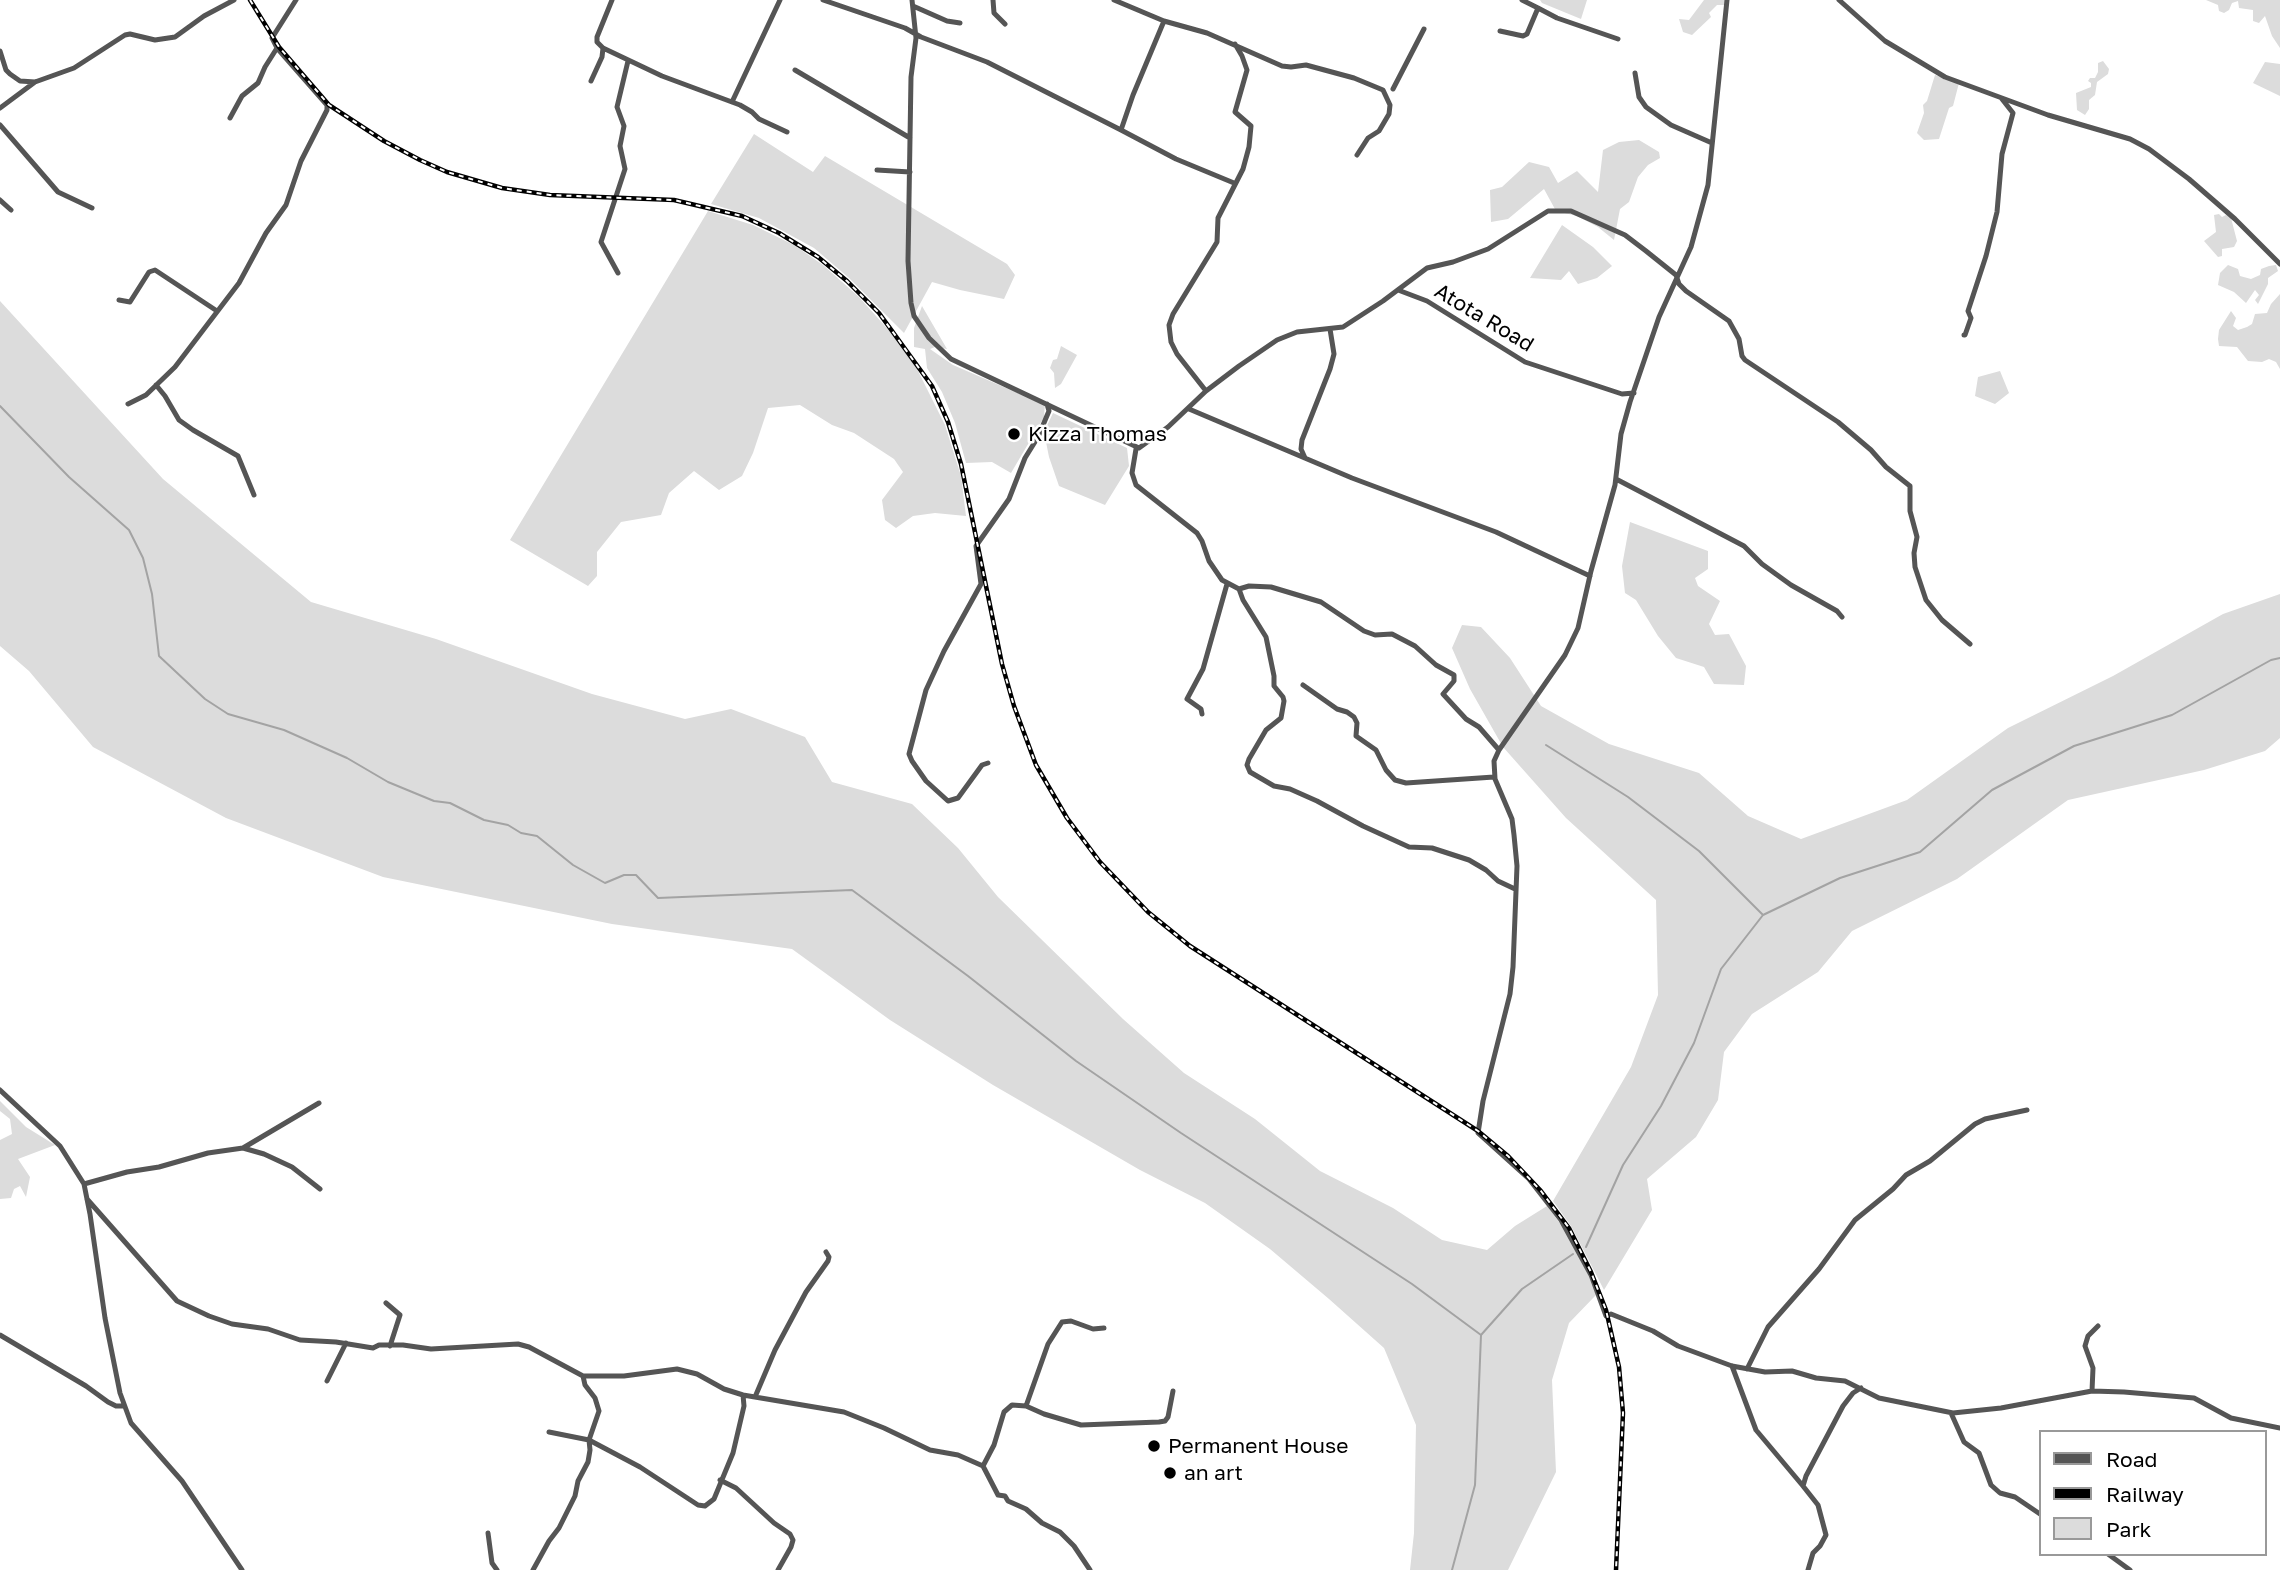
<!DOCTYPE html>
<style>
body{margin:0}
#map{position:relative;width:2280px;height:1570px;overflow:hidden;background:#fff;font-family:"Golos Text",sans-serif}
canvas{display:block}
.legend{position:absolute;left:2039px;top:1430px;width:228px;height:126px;box-sizing:border-box;background:#fff;border:2px solid #999;margin:0;padding:9px 12px;list-style:none;font-size:21px;color:#000}
.legend li{display:flex;align-items:center;gap:14px;height:35px}
.legend b{width:35px;border:2px solid #999}
</style>
<div id="map">
<canvas width="2280" height="1570"></canvas>
<ul class="legend">
<li><b style="height:9px;background:#555"></b>Road</li>
<li><b style="height:9px;background:#000"></b>Railway</li>
<li><b style="height:19px;background:#dcdcdc"></b>Park</li>
</ul>
</div>
<script>
const c = document.querySelector('canvas').getContext('2d');
c.lineJoin = 'round';
function fillPath(path, color) {
  c.fillStyle = color;
  c.fill(path, 'evenodd');
}
function poly(rows) {
  const path = new Path2D();
  for (const r of rows) {
    path.moveTo(r[0], r[1]);
    for (let i = 2; i < r.length; i += 2) path.lineTo(r[i], r[i + 1]);
  }
  return path;
}
function trace(path, color, width, dash) {
  c.strokeStyle = color;
  c.lineWidth = width;
  c.lineCap = dash ? 'butt' : 'round';
  c.setLineDash(dash || []);
  c.stroke(path);
}
function write(font, color, halo, rows, align = 'center') {
  c.font = font + ' "Golos Text",sans-serif';
  c.lineWidth = 5;
  c.setLineDash([]);
  c.textBaseline = 'middle';
  c.strokeStyle = halo;
  c.fillStyle = color;
  for (const [text, x, y, turn = 0] of rows) {
    c.save();
    c.translate(x, y);
    c.rotate((+turn || 0) * Math.PI / 180);
    c.textAlign = isNaN(turn) ? turn : align;
    if (halo) c.strokeText(text, 0, 0);
    c.fillText(text, 0, 0);
    c.restore();
  }
}
fillPath(poly([
 [1540,0,1587,0,1581,19,1542,3],
 [1704,0,1728,0,1727,5,1717,5,1709,13,1711,17,1692,35,1683,32,1679,19,1689,20],
 [2206,0,2280,0,2280,48,2272,36,2265,16,2259,23,2253,21,2253,10,2239,8,2238,1,2232,3,2229,10,2224,13,2219,11,2218,5],
 [2103,61,2109,69,2108,74,2097,82,2095,95,2089,100,2089,109,2085,115,2077,110,2076,93,2091,87,2091,83,2088,81,2090,78,2095,78,2098,72,2098,63],
 [2265,62,2280,64,2280,96,2253,83],
 [1935,75,1959,83,1953,106,1949,108,1939,139,1924,140,1917,133,1924,113,1923,105,1927,101],
 [754,134,813,172,825,156,1007,264,1015,275,1004,299,960,290,932,282,904,333,849,278,814,248,759,218,711,204],
 [1639,140,1659,152,1660,158,1648,165,1638,177,1629,202,1620,209,1614,240,1598,227,1577,216,1556,211,1544,189,1508,219,1491,222,1490,190,1502,187,1529,162,1549,167,1558,183,1577,171,1598,192,1603,150,1619,142],
 [708,211,753,225,794,245,823,265,859,297,902,345,912,359,945,425,961,476,966,516,935,513,913,516,896,528,885,520,882,500,903,472,894,459,854,433,832,425,800,405,768,408,753,453,742,476,719,490,694,471,669,493,661,515,621,522,597,552,597,576,588,586,510,540],
 [2219,214,2222,217,2226,215,2231,218,2237,241,2234,247,2222,249,2222,256,2218,257,2204,241,2216,232,2214,215],
 [1562,225,1593,247,1612,266,1597,278,1578,284,1569,271,1561,280,1530,278],
 [2228,265,2238,269,2240,276,2251,279,2260,275,2261,269,2269,266,2276,265,2278,271,2268,278,2268,284,2258,304,2255,300,2259,295,2255,290,2246,303,2234,292,2218,285,2220,273],
 [2280,294,2280,369,2276,362,2269,359,2262,362,2248,361,2237,347,2219,346,2218,339,2219,330,2231,311,2236,318,2233,326,2238,330,2247,327,2252,324,2255,314,2267,313,2271,304],
 [0,301,163,479,311,602,436,639,592,694,685,719,731,709,805,737,832,782,912,804,958,848,998,897,1123,1019,1184,1073,1255,1119,1320,1171,1393,1208,1442,1240,1487,1250,1515,1226,1547,1206,1565,1230,1588,1274,1596,1295,1569,1323,1552,1380,1556,1472,1508,1570,1410,1570,1414,1533,1416,1425,1384,1348,1329,1299,1270,1249,1205,1203,1140,1170,993,1085,890,1020,792,949,612,924,383,877,226,818,93,747,29,671,0,646],
 [922,306,947,349,935,347,930,349,953,365,1020,394,1045,402,1044,417,1011,473,992,462,966,463,955,423,942,392,927,368,925,349,914,347,914,328],
 [1061,346,1077,355,1061,384,1055,388,1054,373,1050,368,1053,360,1057,359],
 [2000,371,2009,393,1995,404,1975,396,1978,377],
 [1053,413,1127,448,1129,466,1105,505,1059,486,1049,457,1044,432],
 [1630,522,1708,551,1708,569,1695,578,1698,586,1720,601,1709,624,1715,635,1729,634,1746,666,1744,685,1714,684,1704,667,1676,658,1658,636,1636,600,1625,593,1622,566],
 [2280,594,2280,738,2265,751,2204,770,2068,800,1957,879,1852,931,1818,972,1752,1014,1724,1052,1718,1100,1696,1137,1647,1179,1652,1210,1604,1290,1571,1226,1553,1201,1631,1067,1658,995,1656,900,1566,818,1503,747,1470,689,1452,648,1462,625,1481,627,1510,658,1541,706,1609,744,1699,773,1748,816,1801,839,1907,800,2008,728,2113,676,2223,614],
 [0,1101,26,1127,55,1145,18,1159,30,1177,26,1197,20,1186,14,1189,11,1198,0,1199,0,1140,12,1134,10,1119,0,1111]
]), '#dcdcdc');
trace(poly([
 [0,406,69,477,129,530,143,558,152,594,159,656,205,699,228,714,284,730,347,758,388,782,434,801,450,803,484,820,508,825,521,833,537,836,573,865,605,883,624,875,636,875,658,898,852,890,968,976,1076,1061,1181,1133,1412,1284,1481,1335],
 [1546,745,1628,797,1699,851,1762,914],
 [1586,1247,1623,1165,1661,1106,1694,1043,1721,969,1763,915,1840,878,1920,852,1992,790,2074,746,2172,715,2271,660,2280,658],
 [1452,1570,1475,1485,1481,1335,1522,1289,1573,1254]
]), '#a3a3a3', 2);
trace(poly([
 [612,0,597,37,597,42,603,48,662,76,740,105,752,112,759,119,787,132],
 [823,0,905,28,921,37,987,62,1121,130],
 [912,0,916,38,911,77,908,261,911,303,914,316,929,338,951,359,1139,448,1168,427,1206,391,1239,366,1277,340,1297,332,1343,327,1383,301,1427,268,1453,262,1488,249,1548,211,1571,211,1625,235,1646,251,1676,275,1679,284,1686,291,1729,321,1739,339,1742,356,1745,360,1838,422,1871,450,1886,467,1910,486,1910,511,1917,537,1914,553,1915,567,1926,600,1942,620,1970,644],
 [993,0,994,13,1005,24],
 [1114,0,1164,21,1207,33,1282,66,1291,67,1306,65,1354,78,1383,90,1390,105,1389,114,1379,131,1368,138,1357,155],
 [1727,0,1708,185,1691,247,1659,317,1630,402,1621,434,1615,485,1591,571,1578,628,1565,655,1499,750,1494,761,1495,779,1512,819,1514,835,1517,866,1513,967,1510,994,1483,1101,1478,1133,1529,1179,1561,1220,1591,1275,1606,1316,1611,1314,1653,1331,1678,1346,1732,1366,1765,1372,1792,1371,1816,1378,1845,1381,1879,1398,1953,1413,2001,1408,2092,1391,2124,1392,2194,1398,2231,1418,2280,1428],
 [1839,0,1885,41,1945,77,2048,115,2130,139,2149,149,2189,179,2235,219,2280,264],
 [913,6,947,21,960,23],
 [1538,8,1557,18,1618,39],
 [1164,21,1133,95,1121,130,1176,159,1234,183],
 [1500,31,1523,36,1527,34,1538,8,1522,0],
 [0,51,6,70,10,74,20,81,35,82,74,68,125,35,130,34,155,40,175,37,204,16,234,0],
 [795,70,910,138],
 [1635,73,1639,97,1646,107,1671,125,1712,143],
 [591,81,602,57,603,48],
 [1393,89,1424,29],
 [732,102,780,0],
 [0,108,35,82],
 [230,118,242,96,258,83,265,67,277,48,272,38,296,0],
 [0,125,58,192,92,208],
 [877,170,910,172],
 [0,200,11,210],
 [618,273,601,242,625,169,620,146,624,126,617,107,628,61],
 [1398,290,1427,301,1525,362,1622,394,1634,393],
 [119,300,130,302,149,272,155,270,217,311],
 [1964,335,1965,335,1971,318,1968,311,1986,256,1997,212,2002,154,2013,113,2002,99],
 [156,385,165,396,179,420,193,430,238,456,254,495],
 [1206,391,1177,354,1171,342,1169,325,1173,314,1217,242,1218,218,1243,169,1249,147,1251,126,1235,112,1247,70,1242,56,1235,44],
 [128,404,146,395,175,367,239,283,266,233,286,205,301,161,327,110,327,105,277,48],
 [1189,409,1352,478,1496,532,1590,576],
 [1136,449,1132,473,1136,485,1197,533,1202,541,1209,561,1222,580,1239,589,1249,586,1271,587,1321,602,1364,631,1375,635,1392,634,1415,646,1436,665,1454,675,1454,681,1443,694,1466,719,1479,727,1499,750],
 [1305,458,1301,449,1302,440,1330,369,1334,354,1330,329],
 [1616,479,1744,546,1762,564,1791,585,1837,611,1842,617],
 [1239,589,1243,600,1266,637,1274,676,1274,686,1283,697,1284,701,1281,718,1266,730,1249,759,1247,765,1250,772,1274,786,1290,789,1317,801,1363,826,1409,847,1432,848,1469,860,1486,870,1498,881,1515,889],
 [1303,685,1337,709,1347,712,1354,717,1357,723,1356,736,1376,750,1386,770,1395,780,1406,783,1494,777],
 [1202,714,1201,709,1187,699,1203,669,1227,584],
 [988,763,982,765,958,798,948,801,926,781,912,761,909,754,926,690,944,651,981,584,976,546,1009,499,1025,458,1038,437,1046,418,1049,411,1047,404],
 [0,1090,60,1146,84,1184,90,1214,105,1318,120,1393,131,1423,182,1481,242,1570],
 [243,1148,319,1103],
 [84,1184,127,1172,159,1167,208,1153,243,1148,264,1154,292,1167,320,1189],
 [87,1199,177,1301,209,1316,232,1324,268,1329,300,1340,336,1342,373,1348,379,1345,403,1345,431,1349,518,1344,529,1347,583,1376,624,1376,677,1369,697,1374,724,1389,743,1395,844,1412,884,1428,930,1450,958,1455,983,1466,998,1495,1005,1496,1008,1501,1026,1509,1042,1523,1060,1532,1074,1546,1090,1570],
 [386,1303,400,1315,390,1346],
 [0,1335,86,1386,108,1402,116,1406,123,1406],
 [1732,1366,1756,1430,1803,1486],
 [1747,1369,1768,1327,1819,1269,1855,1220,1893,1189,1906,1175,1930,1161,1975,1124,1985,1119,2027,1110],
 [583,1376,585,1385,595,1398,599,1411,589,1440,640,1467,698,1505,705,1506,714,1499,733,1453,744,1406,743,1395],
 [327,1381,346,1343],
 [2092,1391,2093,1368,2085,1346,2088,1336,2098,1326],
 [755,1397,775,1350,806,1292,828,1261,829,1257,826,1252],
 [1026,1406,1048,1344,1062,1322,1071,1321,1093,1329,1104,1328],
 [1951,1413,1964,1442,1979,1453,1991,1485,2000,1493,2015,1497,2040,1514],
 [983,1466,994,1445,1004,1412,1012,1405,1026,1406,1044,1414,1081,1425,1159,1422,1165,1421,1168,1417,1173,1391],
 [720,1480,736,1488,774,1523,790,1534,793,1540,791,1547,778,1570],
 [488,1533,492,1563,497,1570],
 [2108,1554,2130,1570],
 [533,1570,549,1541,559,1528,575,1496,578,1481,588,1462,590,1450,589,1440,549,1432],
 [1808,1570,1813,1553,1820,1546,1826,1535,1818,1505,1803,1486,1806,1476,1843,1406,1853,1393,1861,1388]
]), '#555', 5);
const rail = poly([
 [250,0,279,47,329,105,384,141,420,160,447,172,502,188,550,195,674,200,742,216,779,233,818,257,847,281,879,313,932,386,948,422,961,464,1002,664,1014,706,1036,765,1067,818,1100,862,1148,912,1190,946,1478,1131,1508,1156,1541,1191,1569,1228,1591,1272,1606,1310,1619,1367,1623,1413,1616,1570]
]);
trace(rail, '#000', 4.5);
trace(rail, '#fff', 2, [5]);
for (const [x, y, r, color] of [
 [1014,434,7,"#000"],
 [1154,1446,7,"#000"],
 [1170,1473,7,"#000"]
]) {
  const dot = new Path2D();
  dot.arc(x, y, r, 0, 2 * Math.PI);
  c.fillStyle = color;
  c.fill(dot);
  trace(dot, '#fff', 2.5);
}
write('21px', '#000', '#fff', [
 ["Atota Road",1484,318,31]
]);
write('21px', '#000', '#fff', [
 ["Kizza Thomas",1028,434],
 ["Permanent House",1168,1446],
 ["an art",1184,1473]
], 'left');
</script>
